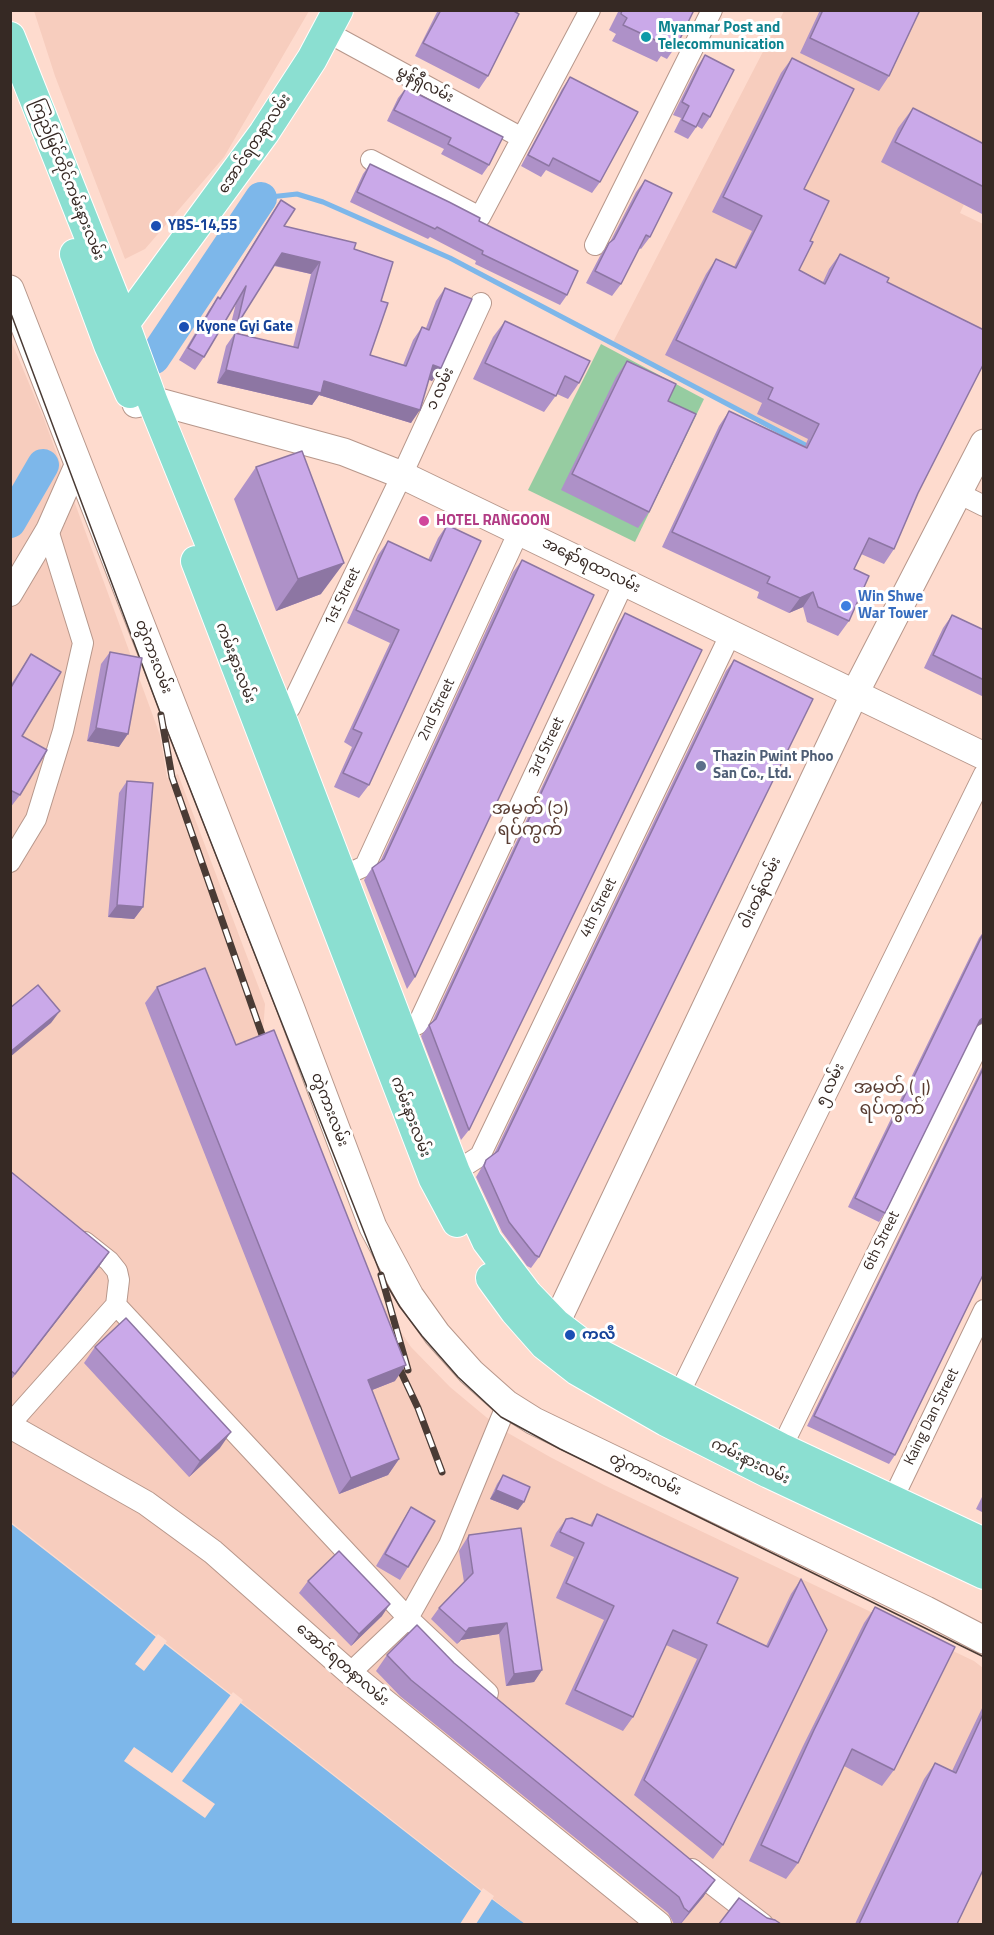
<!DOCTYPE html>
<meta charset="utf-8">
<style>
body{margin:0}
#map{position:relative;width:994px;height:1935px;overflow:hidden;background:#fedbce;font-family:"Titillium Web",sans-serif}
canvas{display:block}
.frame{position:absolute;inset:0;border:12px solid #362924;pointer-events:none}
</style>
<div id="map">
<canvas width="994" height="1935"></canvas>
<div class="frame"></div>
</div>
<script>
const c = document.querySelector('canvas').getContext('2d');
c.lineJoin = 'round';
function fillPath(path, color) {
  c.fillStyle = color;
  c.fill(path, 'evenodd');
}
function poly(rows) {
  const path = new Path2D();
  for (const r of rows) {
    path.moveTo(r[0], r[1]);
    for (let i = 2; i < r.length; i += 2) path.lineTo(r[i], r[i + 1]);
  }
  return path;
}
function trace(path, color, width, dash) {
  c.strokeStyle = color;
  c.lineWidth = width;
  c.lineCap = dash ? 'butt' : 'round';
  c.setLineDash(dash || []);
  c.stroke(path);
}
function write(font, color, halo, rows, align = 'center') {
  c.font = font + ' "Titillium Web","Noto Sans Myanmar",sans-serif';
  c.lineWidth = 6;
  c.setLineDash([]);
  c.textBaseline = 'middle';
  c.strokeStyle = halo;
  c.fillStyle = color;
  for (const [text, x, y, turn = 0] of rows) {
    c.save();
    c.translate(x, y);
    c.rotate((+turn || 0) * Math.PI / 180);
    c.textAlign = isNaN(turn) ? turn : align;
    if (halo) c.strokeText(text, 0, 0);
    c.fillText(text, 0, 0);
    c.restore();
  }
}
fillPath(poly([
 [34,11,34,10,309,11,224,157,145,249,125,259,55,76],
 [784,11,983,11,983,162,960,213,983,224,983,358,916,500,613,342],
 [10,338,44,419,160,735,167,778,178,774,265,1004,263,1032,353,1260,411,1347,450,1387,486,1417,508,1433,550,1457,604,1485,974,1661,983,1668,983,1924,525,1924,11,1522]
]), '#f7cdbe');
fillPath(poly([
 [601,344,704,399,635,542,528,490]
]), '#96cca1');
fillPath(poly([
 [10,1523,481,1891,525,1924,11,1924]
]), '#7db7ea');
fillPath(poly([
 [158,1634,167,1641,144,1671,135,1664],
 [233,1692,243,1700,182,1781,215,1804,205,1818,124,1761,134,1747,172,1773],
 [483,1888,494,1896,476,1924,460,1924]
]), '#fedbce');
trace(poly([
 [261,198,297,194,323,202,450,258,811,448]
]), '#7db7ea', 5);
trace(poly([
 [154,358,261,198],
 [10,522,43,465]
]), '#7db7ea', 32);
const minor = poly([
 [327,32,522,138],
 [371,160,480,217,590,10],
 [595,245,712,10],
 [958,493,984,506],
 [273,718,290,708,402,475,481,303],
 [10,862,36,819,63,731,83,643,48,530],
 [332,881,365,866,519,531],
 [391,1037,418,1024,624,582],
 [445,1175,455,1172,480,1156,731,633],
 [116,1305,408,1618,488,1693],
 [674,1404,984,774],
 [10,1424,116,1305,119,1280,117,1271,109,1261,85,1242],
 [777,1457,984,1034],
 [887,1511,984,1310],
 [350,1673,408,1618,449,1545,507,1404],
 [692,1869,763,1924]
]);
const tertiary = poly([
 [10,594,48,530,78,462],
 [10,1426,146,1503,213,1552,350,1673,659,1924]
]);
const secondary = poly([
 [10,289,291,1009,373,1227,410,1296,437,1334,471,1372,507,1404,534,1421,926,1610,984,1640],
 [136,404,152,400,344,452,402,475,984,756],
 [547,1342,855,693,984,443]
]);
const primary = poly([
 [10,37,124,323,152,400,280,715,455,1172,487,1241,527,1294,556,1324,586,1347,781,1448,984,1543],
 [75,254,109,345,130,393],
 [116,335,264,133,312,59,338,10],
 [196,561,434,1179,457,1222],
 [491,1278,515,1311,545,1345,577,1370,666,1421,769,1473,984,1574]
]);
trace(minor, '#b7978b', 22);
trace(tertiary, '#b7978b', 26);
trace(secondary, '#b7978b', 29);
trace(primary, '#fff', 32);
trace(minor, '#fff', 20);
trace(tertiary, '#fff', 24);
trace(secondary, '#fff', 27);
trace(primary, '#8bdfd1', 30);
trace(poly([
 [10,311,161,715,279,1016,381,1275,400,1307,422,1336,458,1377,501,1417,560,1449,984,1657]
]), '#4a3b35', 1.5);
const rail = poly([
 [161,715,172,777,267,1049],
 [381,1275,408,1370],
 [394,1357,418,1408,442,1472]
]);
trace(rail, '#4a3b35', 7);
trace(rail, '#fff', 4.5, [14]);
fillPath(poly([
 [438,10,512,10,488,76,479,89,415,56],
 [619,10,694,10,678,43,667,59,661,56,657,62,612,41,616,34,609,30],
 [820,10,920,10,889,76,879,91,800,53],
 [705,55,710,117,702,129,697,126,688,139,674,132,681,118,673,115,697,67],
 [792,58,810,241,799,270,823,282,829,269,840,254,887,282,918,493,894,549,884,564,861,554,854,569,849,621,838,636,807,622,803,607,789,613,757,598,759,592,662,547,719,426,729,411,805,446,808,439,757,414,762,403,665,355,706,274,716,259,734,267,752,231,712,212,781,73],
 [570,77,600,182,592,193,546,170,541,177,521,166,562,89],
 [406,88,489,165,482,175,441,154,444,149,387,121,398,98],
 [913,108,984,144,984,215,881,162,898,128],
 [370,164,479,221,567,295,560,305,475,264,476,261,430,237,428,239,350,202,363,174],
 [645,180,650,237,641,249,639,248,621,284,612,296,586,283,600,256,610,242,636,192],
 [281,200,284,226,354,249,381,301,370,355,403,365,413,340,422,327,426,328,436,301,445,288,441,368,432,381,429,379,411,423,319,395,312,405,217,383,226,346,235,333,293,347,311,274,274,266,231,333,229,332,236,303,204,357,195,370,179,360,209,310,218,297,220,298,272,213],
 [505,321,579,383,568,399,557,394,544,412,473,379,493,337],
 [627,361,668,401,649,512,638,528,561,490,616,377],
 [256,467,321,594,276,611,234,499],
 [447,525,369,785,359,798,334,787,352,747,344,742,390,643,347,623,378,555,388,541,428,560,438,538],
 [522,560,415,977,407,989,364,880,372,868,380,862,513,572],
 [625,613,469,1130,461,1140,421,1036,429,1025,432,1022,618,624],
 [952,615,984,630,984,697,924,668,943,628],
 [110,652,119,747,87,741,101,664],
 [31,654,22,736,20,795,10,808,10,686],
 [734,660,539,1257,531,1268,527,1266,502,1232,476,1177,486,1160,494,1154,726,671],
 [127,781,143,907,134,919,108,917,119,793],
 [984,931,984,1022,976,1027,885,1213,879,1222,848,1207,979,938],
 [157,987,236,1045,395,1381,372,1390,399,1459,388,1475,339,1494,145,1003],
 [984,1063,984,1273,895,1455,889,1464,807,1426],
 [10,1171,109,1252,98,1268,10,1381],
 [95,1347,220,1448,189,1477,84,1363],
 [503,1475,518,1510,490,1499,497,1484],
 [984,1493,984,1513,976,1509],
 [411,1507,408,1567,400,1580,376,1566,403,1520],
 [597,1514,717,1623,766,1646,791,1594,801,1579,723,1845,713,1859,634,1795,697,1659,666,1645,633,1717,623,1731,565,1704,604,1620,556,1598,574,1557,550,1546,556,1533,566,1519,590,1525],
 [469,1535,542,1670,534,1682,506,1686,499,1634,461,1640,457,1644,431,1619,439,1608,464,1582,459,1551],
 [308,1581,382,1616,351,1646,299,1593],
 [875,1607,894,1770,882,1786,844,1766,798,1863,786,1879,749,1861,803,1746,864,1623],
 [387,1655,454,1663,704,1896,681,1924,674,1924,668,1913,400,1696,376,1671],
 [984,1704,984,1868,957,1924,855,1924,924,1779,935,1763,952,1771]
]), '#ae91c8');
fillPath(poly([
 [282,253,320,262,311,274,273,265],
 [238,320,240,320,231,333,229,332],
 [433,365,441,368,432,381,424,378],
 [226,370,324,381,420,410,411,423,319,395,312,405,217,383],
 [344,563,321,594,276,611,298,579],
 [813,592,803,607,789,613,800,598],
 [96,728,128,734,119,747,87,741],
 [117,905,143,907,134,919,108,917],
 [60,1011,51,1023,10,1057,10,1052],
 [984,1017,984,1022,973,1029,980,1020],
 [109,1252,98,1268,10,1381,15,1374],
 [406,1365,395,1381,357,1396,368,1380],
 [231,1432,220,1448,189,1477,200,1461],
 [399,1459,388,1475,339,1494,351,1478],
 [496,1490,524,1502,518,1510,490,1499],
 [390,1604,382,1616,351,1646,359,1634],
 [507,1623,499,1634,461,1640,457,1644,469,1628],
 [542,1670,534,1682,506,1686,514,1674],
 [715,1880,704,1896,680,1924,689,1912]
]), '#8d76a3');
const building = poly([
 [441,10,512,10,519,14,488,76,423,43,441,10],
 [622,10,694,10,678,43,671,40,668,46,623,25,627,18,621,14,622,10],
 [823,10,920,10,889,76,810,38,823,10],
 [705,55,734,70,710,117,703,113,696,127,682,120,689,106,682,102,705,55],
 [792,58,854,89,804,189,829,201,810,241,813,242,799,270,825,284,840,254,889,278,887,282,984,330,984,363,918,493,894,549,869,538,854,569,869,576,849,621,818,607,813,592,800,598,767,583,770,577,672,532,729,411,807,448,819,424,768,399,773,388,676,340,716,259,736,268,762,216,723,197,792,58],
 [570,77,638,112,600,182,553,158,549,166,528,155,570,77],
 [406,88,503,137,489,165,448,144,451,138,394,110,406,88],
 [913,108,984,144,984,187,895,142,913,108],
 [370,164,449,202,480,218,479,221,578,271,567,295,482,254,483,251,437,227,435,229,357,192,370,164],
 [645,180,672,193,650,237,646,235,621,284,595,271,609,243,614,239,645,180],
 [281,200,295,209,284,226,356,243,354,249,393,262,381,301,388,303,370,355,406,366,422,327,429,330,445,288,472,299,441,368,433,365,420,410,324,381,321,393,226,370,235,333,298,348,320,262,282,253,240,320,238,320,246,286,204,357,188,348,218,297,220,299,281,200],
 [505,321,590,361,579,383,565,376,556,396,485,363,505,321],
 [627,361,676,384,668,401,696,414,649,512,572,474,627,361],
 [302,451,344,563,298,579,256,467,302,451],
 [447,525,481,541,369,785,343,773,362,733,353,729,399,630,356,610,388,541,431,561,447,525],
 [522,560,594,595,415,977,372,868,384,859,522,560],
 [625,613,702,650,469,1130,429,1025,436,1019,625,613],
 [952,615,984,630,984,680,933,655,952,615],
 [110,652,142,658,128,734,96,728,110,652],
 [31,654,61,672,22,736,47,750,20,795,10,790,10,689,31,654],
 [734,660,813,699,539,1257,535,1255,509,1222,484,1166,486,1160,498,1151,734,660],
 [127,781,153,783,143,907,117,905,127,781],
 [984,932,984,1017,980,1020,885,1213,855,1198,984,932],
 [205,968,236,1045,274,1030,406,1365,368,1380,399,1459,351,1478,157,987,205,968],
 [38,985,60,1011,10,1052,10,1008,38,985],
 [984,1067,984,1273,895,1455,814,1416,984,1067],
 [10,1171,109,1252,15,1374,10,1370,10,1171],
 [126,1318,231,1432,200,1461,95,1347,126,1318],
 [503,1475,530,1487,524,1502,496,1490,503,1475],
 [411,1507,435,1521,408,1567,385,1554,411,1507],
 [597,1514,738,1578,717,1623,768,1647,801,1579,827,1630,723,1845,644,1780,707,1645,673,1630,633,1717,575,1690,614,1606,566,1583,584,1543,560,1532,566,1519,572,1518,592,1526,597,1514],
 [521,1528,542,1670,514,1674,507,1623,469,1628,466,1632,439,1608,473,1573,468,1539,469,1535,521,1528],
 [339,1551,390,1604,359,1634,308,1581,339,1551],
 [875,1607,955,1647,894,1770,852,1749,798,1863,761,1845,814,1730,875,1607],
 [417,1625,454,1663,715,1880,689,1912,684,1908,679,1897,411,1680,387,1655,417,1625],
 [984,1712,984,1868,957,1924,859,1924,935,1763,956,1773,984,1712],
 [739,1898,767,1918,775,1920,781,1924,719,1924,739,1898]
]);
fillPath(building, '#caa9e9');
trace(building, '#8d76a3', 1.5);
for (const [x, y, r, color] of [
 [646,37,6,"#0f9aa8"],
 [156,226,6,"#1a4fb4"],
 [184,327,6,"#1a4fb4"],
 [424,521,6,"#d1479c"],
 [846,606,6,"#3f7fe0"],
 [701,766,6,"#5c6f8a"],
 [570,1335,6,"#1a4fb4"]
]) {
  const dot = new Path2D();
  dot.arc(x, y, r, 0, 2 * Math.PI);
  c.fillStyle = color;
  c.fill(dot);
  trace(dot, '#fff', 2);
}
write('bold 15px', '#0d838f', '#fff', [
 ["Myanmar Post and",658,28],
 ["Telecommunication",658,45]
], 'left');
write('15px', '#362924', '#fff', [
 ["မွန်ရှီလမ်း",425,85,28],
 ["အောင်ရတနာလမ်း",255,144,-56],
 ["ကြည်မြင်တိုင်ကမ်းနားလမ်း",67,180,68],
 ["၁ လမ်း",441,389,-65],
 ["အနော်ရထာလမ်း",591,566,26],
 ["1st Street",343,597,-64],
 ["တွဲကားလမ်း",153,657,69],
 ["ကမ်းနားလမ်း",235,663,69],
 ["2nd Street",437,710,-65],
 ["3rd Street",547,747,-65],
 ["ဝါးတန်လမ်း",761,893,-65],
 ["4th Street",599,908,-64],
 ["၅ လမ်း",831,1085,-64],
 ["တွဲကားလမ်း",329,1110,69],
 ["ကမ်းနားလမ်း",410,1117,69],
 ["6th Street",882,1241,-64],
 ["Kaing Dan Street",932,1417,-64],
 ["ကမ်းနားလမ်း",750,1462,26],
 ["တွဲကားလမ်း",645,1475,26],
 ["အောင်ရတနာလမ်း",342,1665,41]
]);
write('bold 15px', '#164399', '#fff', [
 ["YBS-14,55",168,226],
 ["Kyone Gyi Gate",196,327],
 ["ကလီ",582,1335]
], 'left');
write('bold 15px', '#b23c85', '#fff', [
 ["HOTEL RANGOON",436,521]
], 'left');
write('bold 15px', '#366cbe', '#fff', [
 ["Win Shwe",858,597],
 ["War Tower",858,614]
], 'left');
write('bold 15px', '#4e5e75', '#fff', [
 ["Thazin Pwint Phoo",713,757],
 ["San Co., Ltd.",713,774]
], 'left');
write('18px', '#593d33', '#fff', [
 ["အမှတ် (၁)",530,810],
 ["ရပ်ကွက်",530,831],
 ["အမှတ် (၂)",892,1089],
 ["ရပ်ကွက်",892,1110]
]);
</script>
